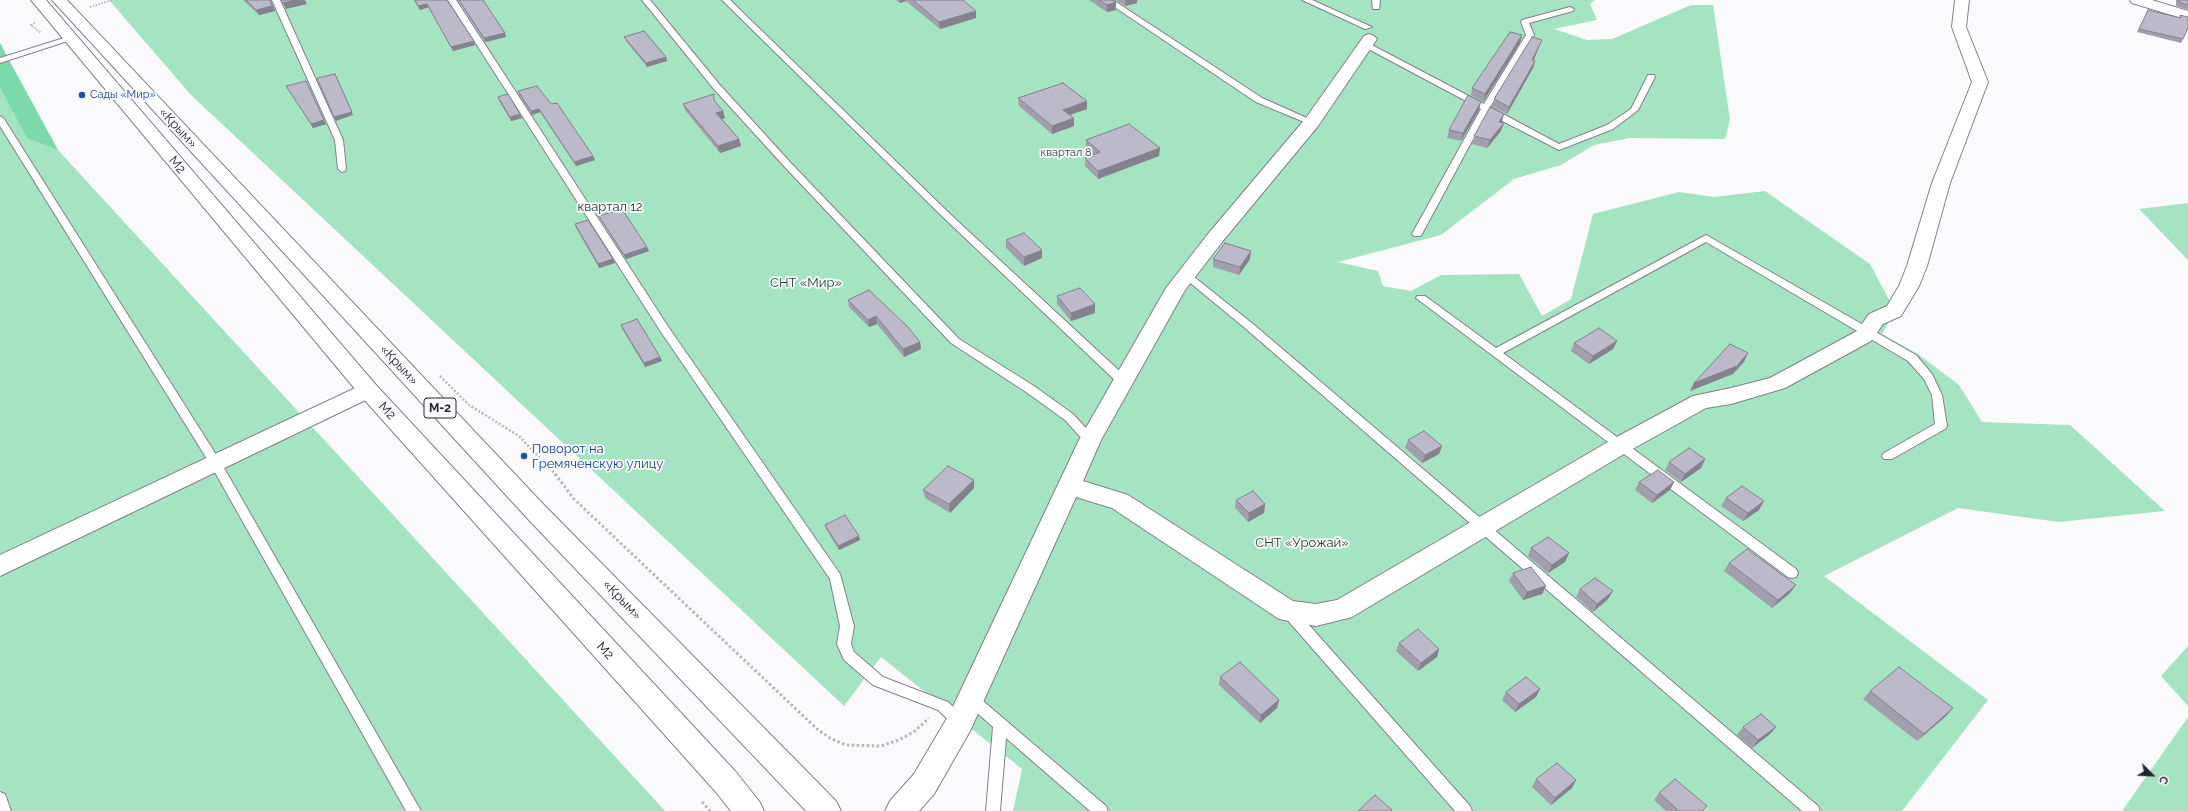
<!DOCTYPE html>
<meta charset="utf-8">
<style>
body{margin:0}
#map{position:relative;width:2188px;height:811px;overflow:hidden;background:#fafafd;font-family:Raleway,sans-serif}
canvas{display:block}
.north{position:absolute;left:2132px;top:755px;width:40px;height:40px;-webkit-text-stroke:3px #fafafd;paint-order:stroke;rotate:114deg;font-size:11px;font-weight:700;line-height:16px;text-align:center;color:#26242b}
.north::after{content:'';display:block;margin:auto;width:14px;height:18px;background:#26242b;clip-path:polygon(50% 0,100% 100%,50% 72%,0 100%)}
</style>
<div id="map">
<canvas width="2188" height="811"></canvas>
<div class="north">С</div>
</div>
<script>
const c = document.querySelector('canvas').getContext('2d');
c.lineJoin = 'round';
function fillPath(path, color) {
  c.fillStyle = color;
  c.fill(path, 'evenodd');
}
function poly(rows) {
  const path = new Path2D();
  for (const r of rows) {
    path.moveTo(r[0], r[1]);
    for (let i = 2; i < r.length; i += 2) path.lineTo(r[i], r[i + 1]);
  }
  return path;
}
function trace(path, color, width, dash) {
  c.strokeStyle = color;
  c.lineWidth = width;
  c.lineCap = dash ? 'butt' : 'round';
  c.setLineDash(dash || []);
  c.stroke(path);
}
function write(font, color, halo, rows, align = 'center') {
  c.font = font + ' Raleway,sans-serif';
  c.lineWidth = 3.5;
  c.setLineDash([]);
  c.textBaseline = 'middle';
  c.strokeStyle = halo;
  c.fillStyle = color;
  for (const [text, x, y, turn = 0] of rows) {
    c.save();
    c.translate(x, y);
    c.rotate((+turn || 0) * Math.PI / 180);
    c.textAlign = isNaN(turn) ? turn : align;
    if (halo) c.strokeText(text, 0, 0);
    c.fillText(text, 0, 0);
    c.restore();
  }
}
fillPath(poly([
 [109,0,1595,0,1590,4,1597,20,1554,29,1587,40,1612,39,1691,5,1713,5,1730,120,1725,139,1630,138,1594,145,1561,165,1514,179,1441,235,1338,262,1378,271,1383,286,1411,291,1441,275,1519,274,1542,316,1571,299,1593,214,1679,192,1714,197,1765,191,1870,264,1895,311,1882,334,1918,354,1959,385,1982,422,2070,425,2165,511,2059,522,1958,508,1824,576,1988,700,1902,811,1013,811,1022,769,881,657,844,706,191,95],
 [0,43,58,150,665,811,0,811],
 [2188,203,2188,260,2139,209],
 [2188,646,2188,706,2161,676],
 [2188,717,2188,811,2122,811]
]), '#a4e4c2');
fillPath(poly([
 [0,43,13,68,58,150,27,138,0,87]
]), '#7cd9ab');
const lane = poly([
 [272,0,280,0,343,140,346,169,345,171,342,172,338,169,335,140,272,0],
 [448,0,456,0,669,328,840,574,854,626,851,644,854,652,883,677,948,702,965,718,967,722,965,726,960,728,955,726,938,710,873,685,844,660,837,644,840,626,830,579,661,332,448,0],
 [642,0,650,0,719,84,789,161,959,339,1034,386,1073,414,1094,437,1096,440,1094,443,1086,443,1065,420,1026,392,951,343,783,165,713,88,642,0],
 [722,0,730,0,951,215,1127,378,1128,381,1127,384,1119,384,945,219,722,0],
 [1104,0,1113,0,1262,98,1316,122,1315,124,1309,124,1256,102,1104,0],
 [1302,0,1312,0,1372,27,1365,29,1302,0],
 [1372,0,1380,0,1379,9,1373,9,1372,0],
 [1570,7,1574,9,1573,11,1529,23,1534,35,1490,107,1559,144,1607,125,1631,109,1648,75,1654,75,1655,77,1638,110,1613,129,1559,150,1487,113,1422,234,1420,236,1414,236,1412,234,1481,109,1361,45,1368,43,1484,104,1526,35,1521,22,1522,20,1570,7],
 [67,37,74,39,0,63,0,58,67,37],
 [0,116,4,119,220,461,421,811,406,811,212,467,0,126,0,116],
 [1706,235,1916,355,1932,374,1942,395,1947,426,1945,429,1892,459,1884,459,1882,456,1884,453,1935,424,1932,395,1924,379,1908,361,1706,242,1503,353,1796,569,1798,573,1796,577,1792,578,1788,577,1416,298,1417,296,1425,296,1496,348,1706,235],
 [1186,272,1189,273,1253,324,1818,806,1820,811,1802,811,1245,328,1183,277,1181,275,1186,272],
 [1288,606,1293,607,1470,806,1472,811,1455,811,1283,615,1282,611,1283,607,1288,606],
 [971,693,976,695,1106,806,1108,811,1090,811,1006,738,1000,811,986,811,993,727,966,703,964,699,966,695,971,693],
 [0,792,5,794,11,811,0,811,0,792]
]);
const street = poly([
 [1955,0,1969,0,1966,27,1988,82,1950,183,1927,266,1919,286,1901,316,1883,324,1871,341,1785,388,1731,404,1706,408,1629,451,1352,617,1316,626,1279,619,1112,508,1076,497,970,731,934,794,919,811,885,811,890,801,914,774,950,713,1079,440,1166,288,1208,234,1306,118,1364,36,1369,34,1374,36,1377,39,1318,126,1222,242,1185,290,1101,440,1083,481,1128,495,1293,601,1316,604,1337,600,1613,439,1693,396,1731,388,1770,378,1857,331,1869,314,1887,306,1899,286,1907,266,1932,183,1972,82,1952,27,1955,0],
 [2130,0,2152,0,2188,11,2188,20,2132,3,2130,0],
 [368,382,376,385,379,390,376,395,0,576,0,555,368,382]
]);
const highway = poly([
 [31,0,46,0,376,385,735,771,759,801,764,811,731,811,715,791,360,395,31,0],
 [52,0,67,0,544,505,836,801,841,811,806,811,528,519,52,0]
]);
trace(lane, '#837f8e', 2);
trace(street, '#837f8e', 2);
trace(highway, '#837f8e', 2);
trace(poly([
 [90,7,112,0],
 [35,23,31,25,41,33]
]), '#b8b7bb', 2, [1.5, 1.5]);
trace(poly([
 [440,376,469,405,519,436,556,475]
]), '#b8b7bb', 2.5, [2, 2]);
trace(poly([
 [555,474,574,499,817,729,830,738,846,745,881,746,899,740,915,731,929,718],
 [702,802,710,811]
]), '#b8b7bb', 3, [2.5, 2.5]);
fillPath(lane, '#fff');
fillPath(street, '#fff');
fillPath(highway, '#fff');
fillPath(poly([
 [243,0,271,0,271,1,275,11,259,15],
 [414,0,447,0,475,45,453,51,429,7,420,10],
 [458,0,483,0,506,37,485,42],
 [896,0,963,0,976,18,940,29,906,1,900,3],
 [1089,0,1112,0,1116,2,1116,10,1107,12],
 [1116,0,1137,0,1137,3,1125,6],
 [2176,0,2188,0,2188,10,2176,6],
 [2148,10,2179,18,2180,15,2183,39,2181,43,2137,32],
 [1522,35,1520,43,1483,102,1471,95,1472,88],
 [624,37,666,57,667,61,647,67,626,41],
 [1542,40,1539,47,1534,60,1535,61,1533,68,1507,114,1492,106,1494,99],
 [286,86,326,124,313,128],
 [518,91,551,104,593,156,595,160,576,166,540,112,532,115,519,95],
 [498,97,522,118,511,121,499,101],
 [1018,98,1087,109,1070,115,1074,126,1052,134,1019,106],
 [715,102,723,111,725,118,722,119,739,139,741,146,720,153,685,110,683,104],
 [1479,110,1461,141,1447,138,1449,130],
 [1502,122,1501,131,1487,148,1472,144,1474,136],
 [1086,140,1159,156,1098,179,1085,166,1085,158,1094,155,1086,148],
 [599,216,647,247,649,251,626,259,601,220],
 [575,224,615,263,599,268,576,228],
 [1006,240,1042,258,1024,266,1006,248],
 [1213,259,1250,259,1239,275,1213,267],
 [1057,296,1095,304,1095,313,1071,321,1057,304],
 [848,300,920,342,921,349,904,357,877,324,869,327,849,307],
 [621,325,660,357,662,361,645,367,622,329],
 [1617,341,1613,349,1589,364,1571,351,1574,343],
 [1408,440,1439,454,1422,463,1405,448],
 [1705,459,1701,468,1681,482,1665,470,1669,462],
 [974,480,974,488,950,513,925,498,923,490],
 [1639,482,1674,482,1670,490,1652,503,1635,490],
 [1726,498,1764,501,1759,510,1743,521,1721,506],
 [1236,500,1265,504,1264,513,1248,522,1235,508],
 [825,525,859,536,860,540,839,550,826,529],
 [1531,548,1565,562,1548,573,1528,556],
 [1729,563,1790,593,1772,608,1724,571],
 [1513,573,1546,586,1542,594,1523,600,1509,581],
 [1580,589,1613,591,1608,599,1593,612,1576,597],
 [1399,643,1439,649,1437,657,1418,671,1396,651],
 [1220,677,1279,700,1277,708,1260,723,1219,685],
 [1540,689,1536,697,1515,712,1502,700,1506,692],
 [1870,691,1953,708,1946,716,1917,741,1863,699],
 [1743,727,1776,727,1770,734,1752,748,1737,735],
 [1536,779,1576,780,1572,788,1551,805,1532,787],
 [1659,793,1703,811,1666,811,1654,800]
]), '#a29fad');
fillPath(poly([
 [270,0,271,0,271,1,275,11,259,15,256,10],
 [295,0,305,0,307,4,286,9,283,3],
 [899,0,906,0,906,1,900,3],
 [1126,0,1137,0,1137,3,1125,6],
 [1116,2,1116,10,1107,12,1107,5],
 [427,4,429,7,420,10,418,6],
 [976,11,976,18,940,29,939,22],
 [505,33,506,37,485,42,484,38],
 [1522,35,1520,43,1483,102,1485,94],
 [1542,40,1530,68,1532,60],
 [474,41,475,45,453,51,451,47],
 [666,57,667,61,647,67,646,63],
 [1535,61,1533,68,1507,114,1509,107],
 [335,74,353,115,336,121,334,117],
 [308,85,326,124,313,128,311,124],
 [1087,101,1087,109,1063,117,1063,110],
 [1481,102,1479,110,1461,141,1463,133],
 [539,109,540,112,532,115,531,111],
 [723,111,725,118,718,120,716,113],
 [520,114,522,118,511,121,510,117],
 [1504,114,1502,122,1499,122],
 [1074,118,1074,126,1052,134,1052,126],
 [1504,123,1501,131,1487,148,1490,140],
 [739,139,741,146,720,153,718,146],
 [1160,148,1159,156,1098,179,1098,171],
 [593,156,595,160,576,166,574,162],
 [647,247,649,251,626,259,624,255],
 [1042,250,1042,258,1024,266,1024,257],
 [1251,251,1250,259,1239,275,1240,267],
 [613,259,615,263,599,268,598,264],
 [1095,304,1095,313,1071,321,1071,313],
 [876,316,877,324,869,327,868,320],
 [1617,341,1613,349,1589,364,1593,356],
 [920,342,921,349,904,357,903,349],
 [1748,353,1744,362,1733,374,1690,391,1694,383],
 [660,357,662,361,645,367,644,363],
 [1442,446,1439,454,1422,463,1425,455],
 [1705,459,1701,468,1681,482,1685,474],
 [974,480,974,488,950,513,949,504],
 [1674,482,1670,490,1652,503,1657,495],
 [1764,501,1759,510,1743,521,1748,513],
 [1265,504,1264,513,1248,522,1249,513],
 [859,536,860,540,839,550,838,546],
 [1569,553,1565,562,1548,573,1552,565],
 [1796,585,1790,593,1772,608,1778,600],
 [1546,586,1542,594,1523,600,1527,592],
 [1613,591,1608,599,1593,612,1597,604],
 [1439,649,1437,657,1418,671,1421,663],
 [1540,689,1536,697,1515,712,1519,704],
 [1279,700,1277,708,1260,723,1261,715],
 [1953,708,1946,716,1917,741,1924,734],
 [1776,727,1770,734,1752,748,1758,740],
 [1576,780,1572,788,1551,805,1555,798]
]), '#84828d');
const building = poly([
 [246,0,270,0,272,6,256,10,246,0],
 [281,0,295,0,283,3,281,0],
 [415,0,447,0,474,41,451,47,427,4,418,6,415,0],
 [459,0,483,0,505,33,484,38,459,0],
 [913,0,963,0,976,11,939,22,913,0],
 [1099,0,1112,0,1116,2,1107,5,1099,0],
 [2179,0,2188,0,2188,5,2179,2,2179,0],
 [2148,10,2181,18,2180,15,2188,17,2188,28,2183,39,2139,29,2148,10],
 [644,31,666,57,646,63,624,37,644,31],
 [1510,32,1522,35,1485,94,1472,88,1510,32],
 [1532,37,1542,40,1532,60,1535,61,1509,107,1494,99,1532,37],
 [335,74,352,112,334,117,317,78,335,74],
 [306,81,324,120,311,124,286,86,306,81],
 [1063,83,1087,101,1063,110,1074,118,1052,126,1018,98,1063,83],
 [537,86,551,104,557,103,593,156,574,162,539,109,531,111,518,91,537,86],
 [508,94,520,114,510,117,498,97,508,94],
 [714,94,714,100,723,111,716,113,739,139,718,146,683,104,714,94],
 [1468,95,1481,102,1463,133,1449,130,1468,95],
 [1490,107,1504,114,1499,122,1504,123,1490,140,1474,136,1490,107],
 [1129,124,1160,148,1098,171,1085,158,1100,152,1086,140,1129,124],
 [622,209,647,247,624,255,599,216,622,209],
 [588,220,613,259,598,264,575,224,588,220],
 [1024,233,1042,250,1024,257,1006,240,1024,233],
 [1225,243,1251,251,1240,267,1213,259,1225,243],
 [1080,288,1095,304,1071,313,1057,296,1080,288],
 [869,290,908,327,920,342,903,349,876,316,868,320,848,300,869,290],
 [637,319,660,357,644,363,621,325,637,319],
 [1599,328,1617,341,1593,356,1574,343,1599,328],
 [1730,344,1748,353,1737,366,1694,383,1730,344],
 [1424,431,1442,446,1425,455,1408,440,1424,431],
 [1689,448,1705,459,1685,474,1669,462,1689,448],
 [948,466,974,480,949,504,923,490,948,466],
 [1658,470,1674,482,1657,495,1639,482,1658,470],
 [1742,486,1764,501,1748,513,1726,498,1742,486],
 [1253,491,1265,504,1249,513,1236,500,1253,491],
 [845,515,859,536,838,546,825,525,845,515],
 [1548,537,1569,553,1552,565,1531,548,1548,537],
 [1747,549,1796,585,1778,600,1729,563,1747,549],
 [1531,567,1546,586,1527,592,1513,573,1531,567],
 [1595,578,1613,591,1597,604,1580,589,1595,578],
 [1418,629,1439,649,1421,663,1399,643,1418,629],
 [1240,662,1279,700,1261,715,1220,677,1240,662],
 [1899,667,1953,708,1924,734,1870,691,1899,667],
 [1526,677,1540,689,1519,704,1506,692,1526,677],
 [1761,714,1776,727,1758,740,1743,727,1761,714],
 [1557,763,1576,780,1555,798,1536,779,1557,763],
 [1675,779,1707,806,1702,811,1679,811,1659,793,1675,779],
 [1375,795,1392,810,1391,811,1358,811,1375,795]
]);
fillPath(building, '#bcb9c9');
trace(building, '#84828d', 1);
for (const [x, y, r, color] of [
 [82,95,4,"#1a4fb4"],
 [524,456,4,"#1a4fb4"]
]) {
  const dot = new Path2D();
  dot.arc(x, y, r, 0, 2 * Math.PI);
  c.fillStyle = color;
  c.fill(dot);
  trace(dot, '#fafafd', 1.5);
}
write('11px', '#164399', '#fafafd', [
 ["Сады «Мир»",90,95]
], 'left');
write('11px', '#173f2d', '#fafafd', [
 ["квартал 8",1066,153]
]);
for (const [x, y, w] of [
 [440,408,32]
]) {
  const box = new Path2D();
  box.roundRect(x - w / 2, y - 10, w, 20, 3);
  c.fillStyle = '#fafafd';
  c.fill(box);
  trace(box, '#26242b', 1);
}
write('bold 12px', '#26242b', null, [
 ["М-2",440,408]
]);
write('13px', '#26242b', '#fafafd', [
 ["«Крым»",178,128,47],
 ["М2",177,165,50],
 ["«Крым»",399,365,47],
 ["М2",387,411,48],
 ["«Крым»",622,600,46],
 ["М2",605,651,47]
]);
write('13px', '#173f2d', '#fafafd', [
 ["квартал 12",610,207],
 ["СНТ «Мир»",806,283],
 ["СНТ «Урожай»",1302,543]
]);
write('13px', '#164399', '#fafafd', [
 ["Поворот на",532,449],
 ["Гремяченскую улицу",532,464]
], 'left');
</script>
